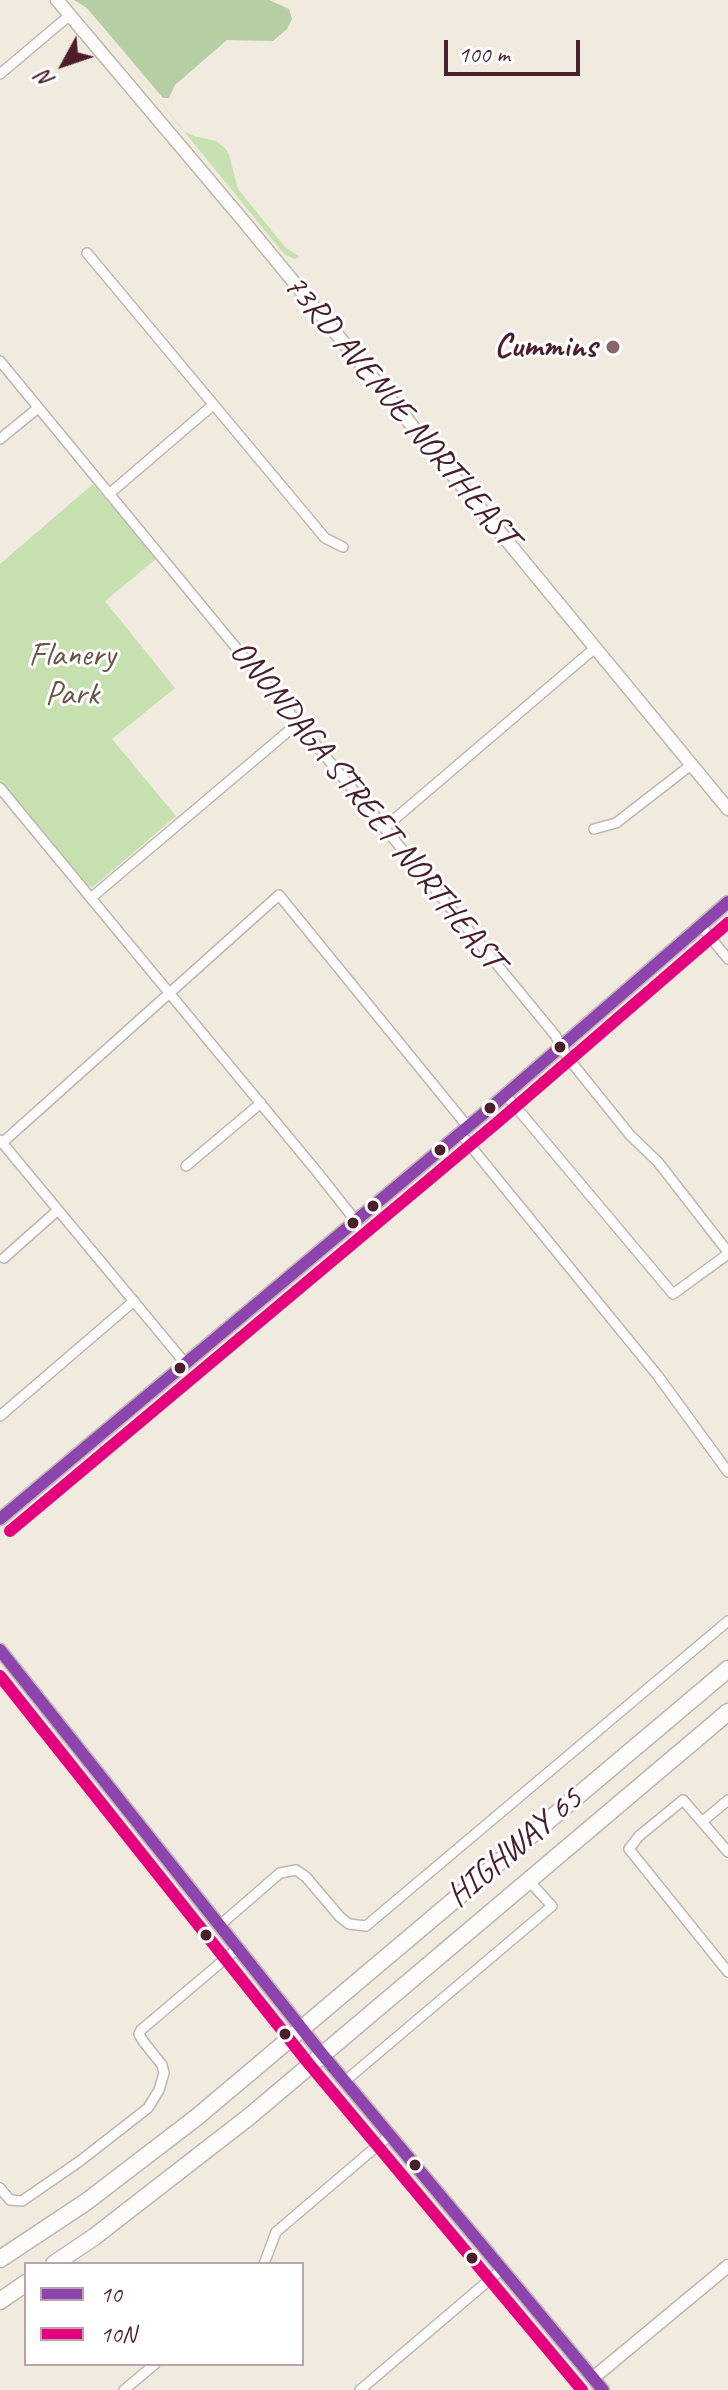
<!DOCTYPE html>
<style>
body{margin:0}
#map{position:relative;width:728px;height:2390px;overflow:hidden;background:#f0eadf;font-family:Caveat,sans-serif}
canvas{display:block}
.legend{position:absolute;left:24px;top:2262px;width:280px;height:104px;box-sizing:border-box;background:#fff;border:2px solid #b7a5aa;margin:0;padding:10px 14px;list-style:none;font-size:24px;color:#4a1f2b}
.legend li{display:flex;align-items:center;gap:16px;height:40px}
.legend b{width:40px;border:2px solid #b7a5aa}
.north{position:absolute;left:24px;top:24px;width:80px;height:80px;-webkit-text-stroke:6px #fff;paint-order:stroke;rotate:230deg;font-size:22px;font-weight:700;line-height:32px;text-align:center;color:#4a1f2b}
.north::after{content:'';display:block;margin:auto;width:28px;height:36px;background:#4a1f2b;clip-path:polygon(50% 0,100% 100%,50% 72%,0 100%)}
.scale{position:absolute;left:444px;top:40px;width:136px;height:36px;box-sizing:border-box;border:4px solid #4a1f2b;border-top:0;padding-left:10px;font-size:24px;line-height:28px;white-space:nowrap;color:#4a1f2b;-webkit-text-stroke:6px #fff;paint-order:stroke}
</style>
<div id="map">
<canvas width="728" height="2390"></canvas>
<ul class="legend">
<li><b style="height:10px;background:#8e44ad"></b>10</li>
<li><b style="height:10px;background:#e5007d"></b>10N</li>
</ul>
<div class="north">N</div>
<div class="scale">100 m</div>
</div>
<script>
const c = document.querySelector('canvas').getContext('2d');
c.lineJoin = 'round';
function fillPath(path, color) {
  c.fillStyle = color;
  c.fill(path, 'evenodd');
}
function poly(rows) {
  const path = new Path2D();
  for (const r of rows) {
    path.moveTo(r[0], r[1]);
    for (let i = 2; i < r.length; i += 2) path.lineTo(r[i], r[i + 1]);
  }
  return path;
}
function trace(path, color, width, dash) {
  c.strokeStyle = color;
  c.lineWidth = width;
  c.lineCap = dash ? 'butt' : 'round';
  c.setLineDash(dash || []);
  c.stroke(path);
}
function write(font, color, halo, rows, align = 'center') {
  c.font = font + ' Caveat,sans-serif';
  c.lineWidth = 6;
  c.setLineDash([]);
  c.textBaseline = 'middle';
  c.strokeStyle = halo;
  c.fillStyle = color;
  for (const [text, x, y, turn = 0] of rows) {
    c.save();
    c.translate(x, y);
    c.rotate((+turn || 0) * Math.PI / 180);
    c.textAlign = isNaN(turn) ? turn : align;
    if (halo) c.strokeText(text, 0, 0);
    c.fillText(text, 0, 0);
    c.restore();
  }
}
fillPath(poly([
 [89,15,185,132,194,136,216,141,225,148,229,155,238,189,285,247,300,257,294,259,284,254],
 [93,484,156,559,105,601,175,688,112,739,176,816,93,887,85,886,0,782,0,564]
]), '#c7e0af');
fillPath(poly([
 [74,0,269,0,289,9,292,19,287,29,273,41,227,40,175,85,169,98,163,98,87,8]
]), '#b5cea4');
const street = poly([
 [0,74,70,15],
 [87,253,325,538,343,547],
 [0,361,555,1035,568,1058,630,1135,658,1162,728,1252],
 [0,439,38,408],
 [109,494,213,405],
 [0,788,318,1173,355,1220],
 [384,828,595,648],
 [594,829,616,823,691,765],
 [91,898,298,723],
 [701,926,728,959],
 [505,1094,673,1294,728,1254],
 [460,1133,658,1376,728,1472],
 [0,1140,185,1363],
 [2,1143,279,895,468,1127],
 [186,1166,261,1103],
 [4,1258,58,1210],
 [0,1416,134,1301],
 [703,1821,728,1800],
 [728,1852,683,1800,639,1836,629,1849,728,1972],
 [220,1925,280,1873,296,1870,306,1877,340,1917,349,1924,366,1926,728,1621],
 [345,2081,552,1906,529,1881],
 [0,2188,10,2200,22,2201,80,2161,148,2108,159,2090,164,2073,162,2065,143,2041,139,2034,141,2030,238,1948],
 [264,2264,276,2232,390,2135],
 [124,2390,155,2364],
 [360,2390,501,2270]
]);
const secondary = poly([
 [57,0,241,218,728,809],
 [0,1519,489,1109,728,902],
 [0,1650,322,2054,603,2390],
 [593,2378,728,2266]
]);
const highway = poly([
 [0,2259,86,2202,197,2117,728,1669],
 [54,2264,94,2237,250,2116,728,1712],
 [0,2301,26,2283]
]);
trace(street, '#beb7b1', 12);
trace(secondary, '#beb7b1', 15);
trace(highway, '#beb7b1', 19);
trace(street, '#fdfcfa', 9);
trace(secondary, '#fdfcfa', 12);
trace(highway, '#fdfcfa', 16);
trace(poly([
 [0,1519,489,1109,728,902],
 [0,1650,322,2054,603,2390]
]), '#8e44ad', 12);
trace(poly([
 [10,1531,499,1121,728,923],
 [0,1676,309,2064,582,2390]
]), '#e5007d', 12);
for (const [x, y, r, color] of [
 [613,347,8,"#84666a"],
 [560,1047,7,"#4a1f2b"],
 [490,1108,7,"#4a1f2b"],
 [440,1150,7,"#4a1f2b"],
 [373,1206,7,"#4a1f2b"],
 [353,1223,7,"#4a1f2b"],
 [180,1368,7,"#4a1f2b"],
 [206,1935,7,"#4a1f2b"],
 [285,2034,7,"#4a1f2b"],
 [415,2165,7,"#4a1f2b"],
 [472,2258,7,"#4a1f2b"]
]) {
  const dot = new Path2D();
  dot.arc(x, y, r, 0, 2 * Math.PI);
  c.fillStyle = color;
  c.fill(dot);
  trace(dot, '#fff', 3);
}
write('bold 34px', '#4a1f2b', '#fff', [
 ["Cummins",597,347]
], 'right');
write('34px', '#4a1f2b', '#fff', [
 ["73RD AVENUE NORTHEAST",400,411,50],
 ["ONONDAGA STREET NORTHEAST",366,806,51],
 ["HIGHWAY 65",515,1848,-40]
]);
write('34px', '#665647', '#fff', [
 ["Flanery",72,656],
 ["Park",72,695]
]);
</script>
